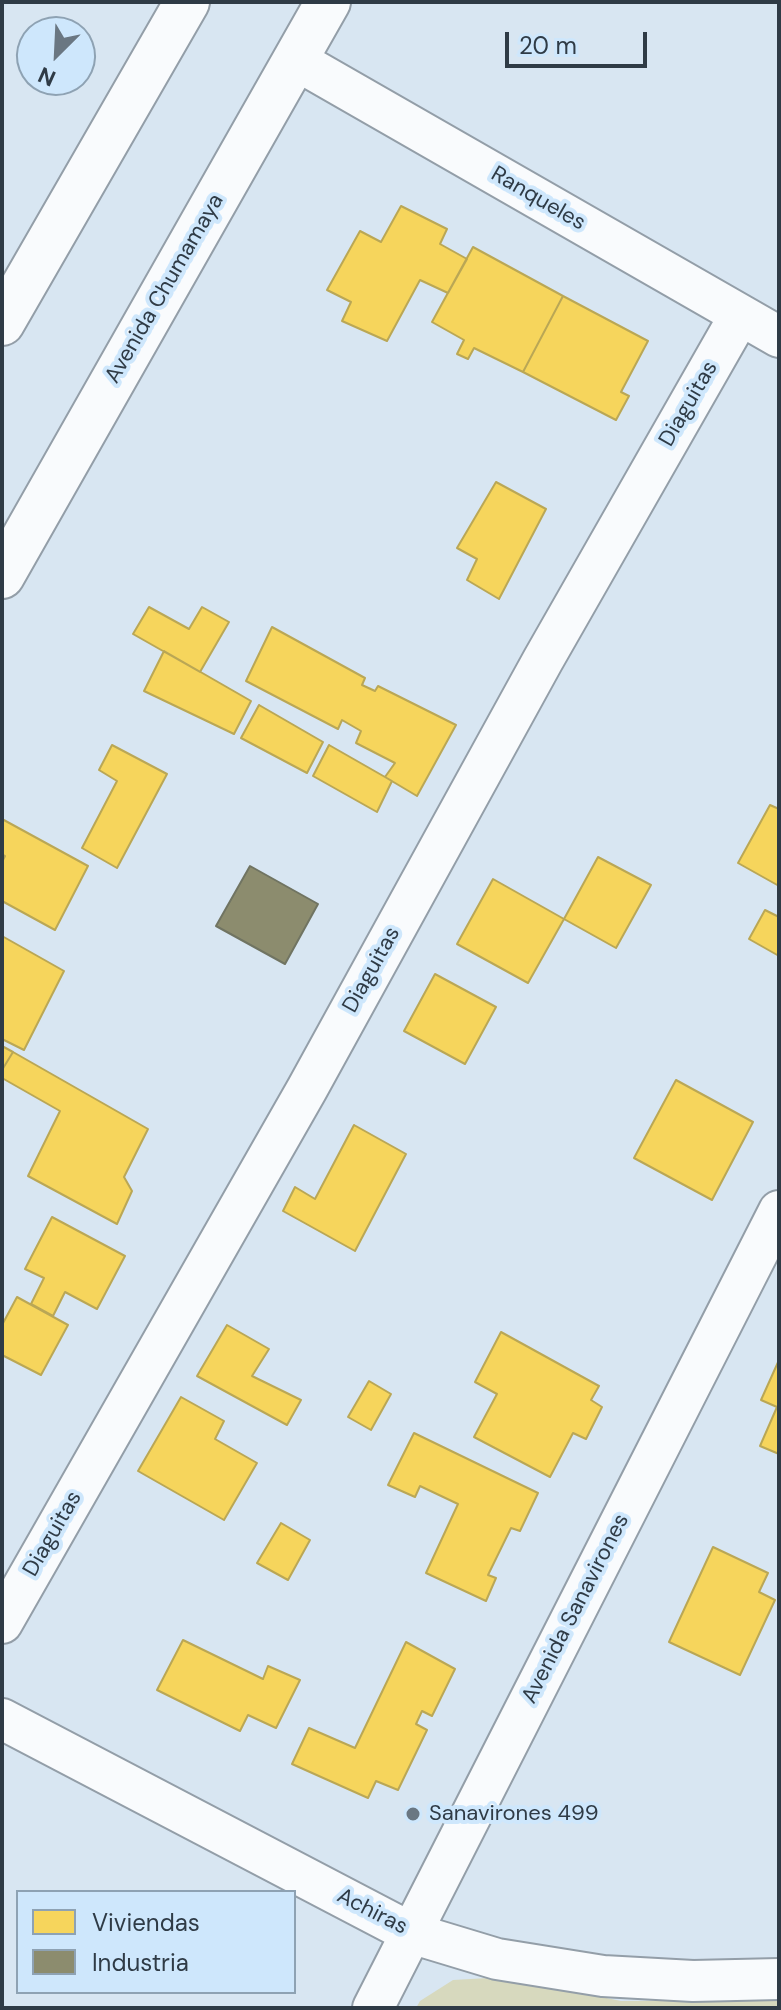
<!DOCTYPE html>
<style>
body{margin:0}
#map{position:relative;width:781px;height:2010px;overflow:hidden;background:#d8e6f2;font-family:"DM Sans",sans-serif}
canvas{display:block}
.frame{position:absolute;inset:0;border:4px solid #2f3b46;pointer-events:none}
.legend{position:absolute;left:16px;top:1890px;width:280px;height:104px;box-sizing:border-box;background:#cee7fc;border:2px solid #8ea2b3;margin:0;padding:10px 14px;list-style:none;font-size:24px;color:#2f3b46}
.legend li{display:flex;align-items:center;gap:16px;height:40px}
.legend b{width:40px;border:2px solid #8ea2b3}
.north{position:absolute;left:16px;top:16px;width:80px;height:80px;box-sizing:border-box;background:#cee7fc;border:2px solid #8ea2b3;border-radius:50%;rotate:204deg;font-size:22px;font-weight:700;line-height:32px;text-align:center;color:#2f3b46}
.north::after{content:'';display:block;margin:auto;width:28px;height:36px;background:#6a7782;clip-path:polygon(50% 0,100% 100%,50% 72%,0 100%)}
.scale{position:absolute;left:505px;top:32px;width:142px;height:36px;box-sizing:border-box;border:4px solid #2f3b46;border-top:0;padding-left:10px;font-size:24px;line-height:28px;white-space:nowrap;color:#2f3b46;-webkit-text-stroke:6px #cee7fc;paint-order:stroke}
</style>
<div id="map">
<canvas width="781" height="2010"></canvas>
<div class="frame"></div>
<ul class="legend">
<li><b style="height:22px;background:#f6d55c"></b>Viviendas</li>
<li><b style="height:22px;background:#8c8c6e"></b>Industria</li>
</ul>
<div class="north">N</div>
<div class="scale">20 m</div>
</div>
<script>
const c = document.querySelector('canvas').getContext('2d');
c.lineJoin = 'round';
function fillPath(path, color) {
  c.fillStyle = color;
  c.fill(path, 'evenodd');
}
function poly(rows) {
  const path = new Path2D();
  for (const r of rows) {
    path.moveTo(r[0], r[1]);
    for (let i = 2; i < r.length; i += 2) path.lineTo(r[i], r[i + 1]);
  }
  return path;
}
function trace(path, color, width, dash) {
  c.strokeStyle = color;
  c.lineWidth = width;
  c.lineCap = dash ? 'butt' : 'round';
  c.setLineDash(dash || []);
  c.stroke(path);
}
function write(font, color, halo, rows, align = 'center') {
  c.font = font + ' "DM Sans",sans-serif';
  c.lineWidth = 8;
  c.setLineDash([]);
  c.textBaseline = 'middle';
  c.strokeStyle = halo;
  c.fillStyle = color;
  for (const [text, x, y, turn = 0] of rows) {
    c.save();
    c.translate(x, y);
    c.rotate((+turn || 0) * Math.PI / 180);
    c.textAlign = isNaN(turn) ? turn : align;
    if (halo) c.strokeText(text, 0, 0);
    c.fillText(text, 0, 0);
    c.restore();
  }
}
fillPath(poly([
 [506,1977,621,2001,779,2000,779,2008,416,2008,420,2001,453,1980]
]), '#d7d9be');
const homes = poly([
 [401,206,447,229,440,244,467,259,448,293,420,280,387,341,342,321,351,302,327,290,360,231,381,242,401,206],
 [473,247,563,296,523,372,474,348,468,359,457,354,464,340,432,322,473,247],
 [563,296,648,341,621,392,629,396,616,420,523,372,563,296],
 [496,482,546,509,499,599,467,580,477,559,457,548,496,482],
 [149,607,189,629,202,607,229,622,200,672,133,634,149,607],
 [272,627,365,678,362,685,375,691,378,686,456,725,417,796,385,777,395,763,356,743,361,731,342,720,338,729,246,681,272,627],
 [164,651,251,701,234,734,144,691,164,651],
 [259,705,323,742,307,773,241,738,259,705],
 [112,745,167,774,117,868,82,848,117,781,99,770,112,745],
 [329,745,392,781,377,812,313,776,329,745],
 [770,805,779,809,779,886,738,863,770,805],
 [2,819,88,866,55,930,2,901,2,862,5,856,2,854,2,819],
 [598,857,651,885,616,948,564,919,598,857],
 [493,879,564,919,528,983,457,944,493,879],
 [765,910,779,917,779,956,749,939,765,910],
 [2,936,64,971,24,1050,2,1039,2,936],
 [435,974,496,1007,465,1064,404,1031,435,974],
 [2,1046,13,1052,2,1070,2,1046],
 [13,1052,148,1129,124,1177,132,1191,117,1224,28,1176,60,1111,2,1078,2,1070,13,1052],
 [676,1080,753,1122,712,1200,634,1158,676,1080],
 [354,1125,406,1154,355,1251,283,1211,295,1187,315,1199,354,1125],
 [52,1217,125,1256,97,1309,65,1292,53,1316,31,1304,44,1278,25,1269,52,1217],
 [17,1297,68,1325,41,1375,2,1355,2,1325,17,1297],
 [227,1325,269,1349,252,1376,301,1400,287,1425,197,1376,227,1325],
 [501,1332,599,1386,591,1400,602,1407,586,1439,573,1433,550,1477,474,1437,497,1394,475,1382,501,1332],
 [779,1360,779,1454,760,1446,777,1407,761,1400,779,1360],
 [369,1381,391,1394,371,1430,348,1417,369,1381],
 [181,1397,224,1421,215,1439,257,1463,224,1520,138,1471,181,1397],
 [414,1433,538,1493,520,1531,511,1528,488,1575,496,1578,486,1601,426,1573,458,1504,420,1486,415,1497,388,1485,414,1433],
 [281,1523,310,1540,288,1580,257,1563,281,1523],
 [713,1547,768,1573,759,1592,775,1600,740,1675,669,1642,713,1547],
 [183,1640,263,1679,268,1666,300,1680,276,1728,248,1715,240,1731,157,1690,183,1640],
 [406,1642,455,1669,432,1716,422,1711,416,1724,427,1730,398,1790,376,1781,368,1798,292,1764,309,1728,355,1748,406,1642]
]);
fillPath(homes, '#f6d55c');
trace(homes, '#baa755', 2);
const industry = poly([
 [250,866,318,904,285,964,216,926,250,866]
]);
fillPath(industry, '#8c8c6e');
trace(industry, '#707462', 2);
const minor = poly([
 [296,60,779,337],
 [2,1623,307,1089,543,660,740,315],
 [2,1719,411,1933,497,1959,603,1976,693,1981,779,1979],
 [373,2008,779,1211]
]);
const tertiary = poly([
 [2,576,328,2]
]);
const primary = poly([
 [2,323,187,2]
]);
trace(minor, '#939ea8', 44);
trace(tertiary, '#939ea8', 48);
trace(primary, '#939ea8', 48);
trace(minor, '#f9fbfd', 40);
trace(tertiary, '#f9fbfd', 44);
trace(primary, '#f9fbfd', 44);
for (const [x, y, r, color] of [
 [413,1814,8,"#6a7782"]
]) {
  const dot = new Path2D();
  dot.arc(x, y, r, 0, 2 * Math.PI);
  c.fillStyle = color;
  c.fill(dot);
  trace(dot, '#cee7fc', 3);
}
write('22px', '#2f3b46', '#cee7fc', [
 ["Ranqueles",538,199,30],
 ["Avenida Chumamaya",165,289,-60],
 ["Diaguitas",689,404,-60],
 ["Diaguitas",372,970,-61],
 ["Diaguitas",53,1534,-60],
 ["Avenida Sanavirones",576,1609,-63],
 ["Achiras",372,1912,27]
]);
write('22px', '#2f3b46', '#cee7fc', [
 ["Sanavirones 499",429,1814]
], 'left');
</script>
